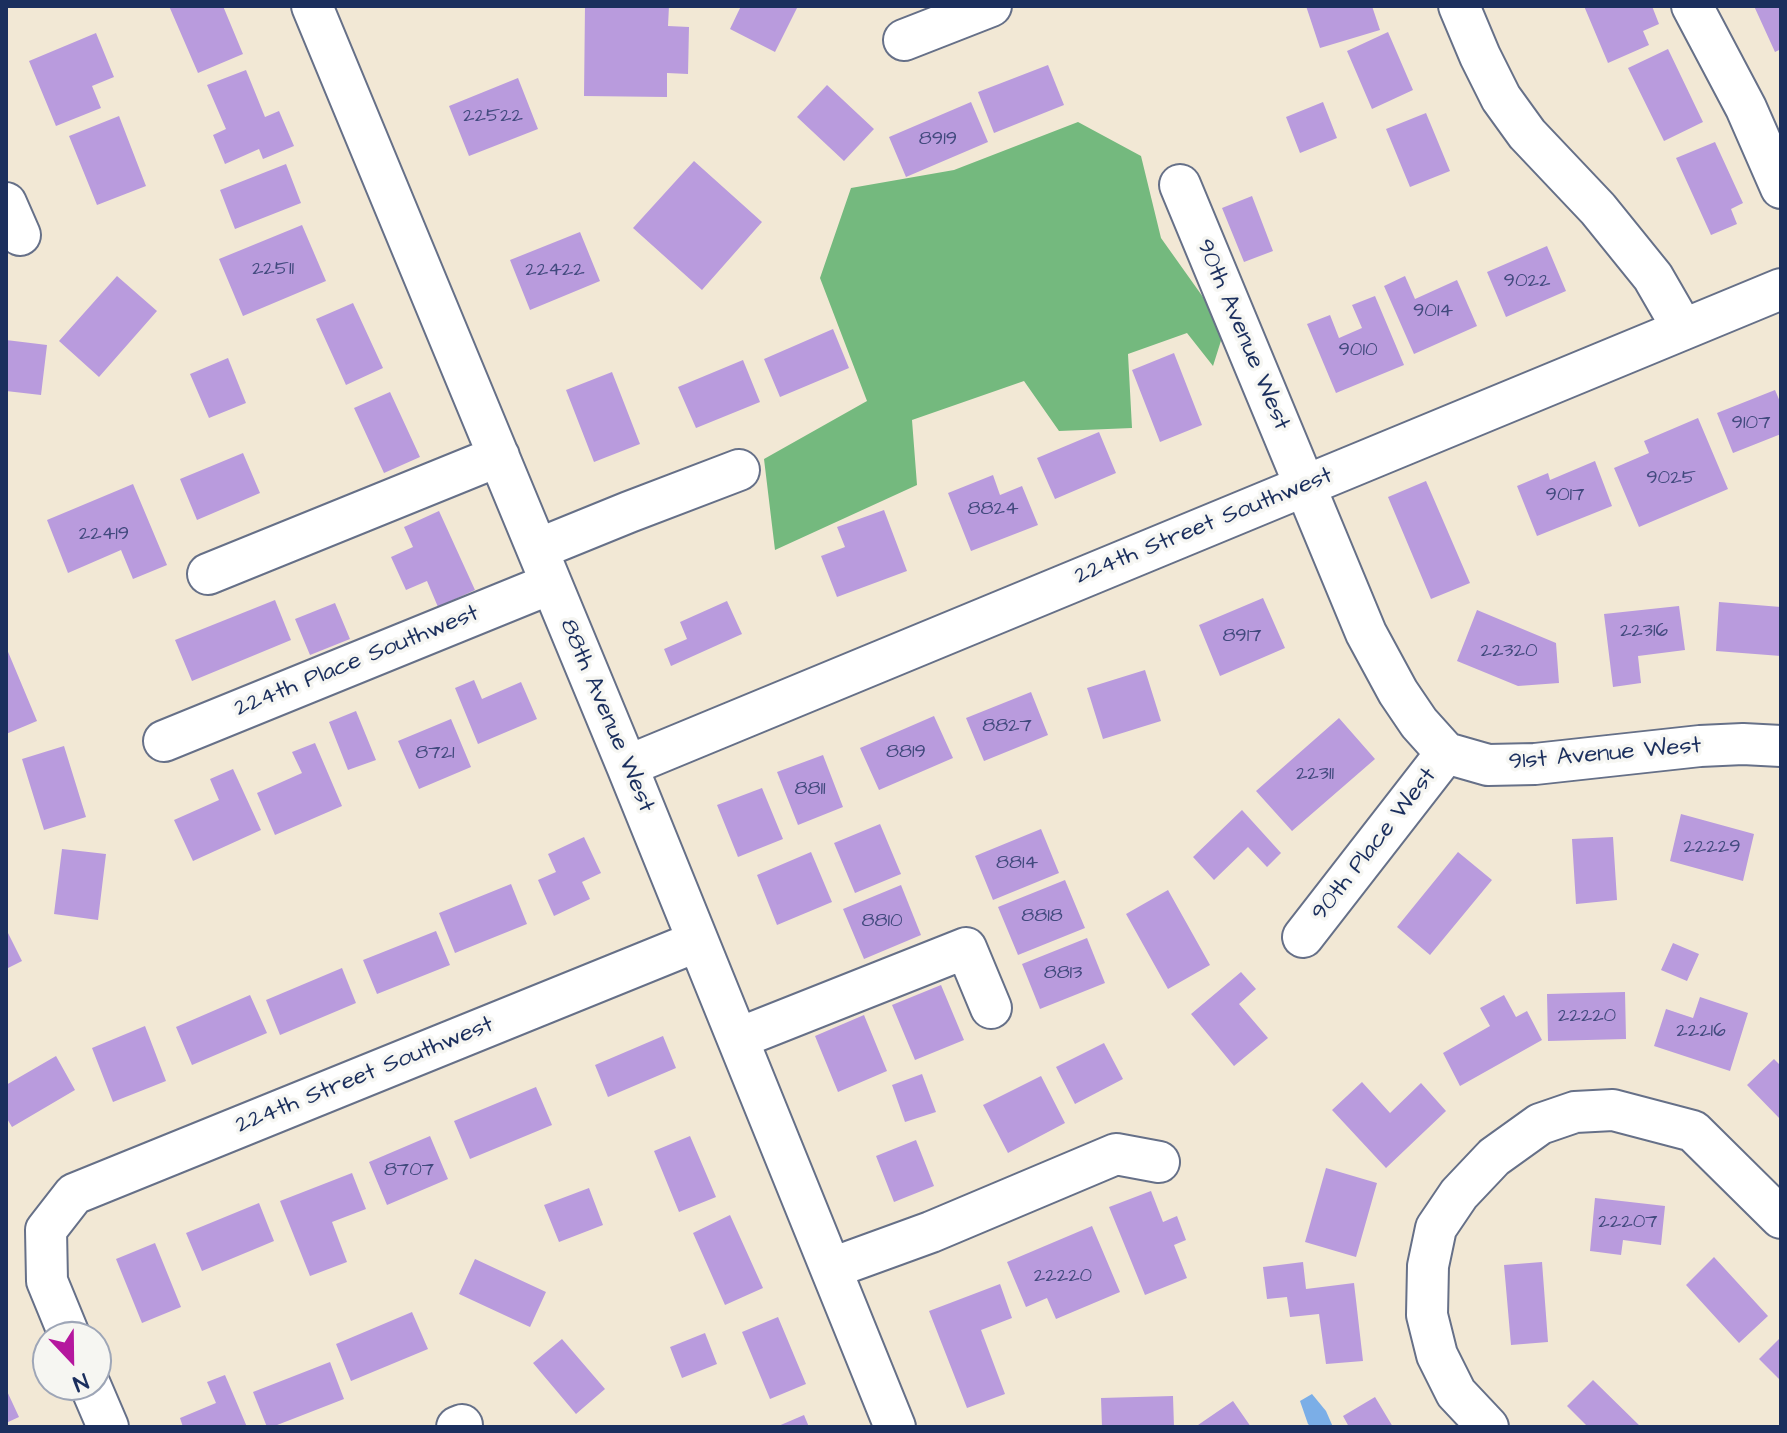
<!DOCTYPE html>
<style>
body{margin:0}
#map{position:relative;width:1787px;height:1433px;overflow:hidden;background:#f2e8d5;font-family:"Architects Daughter",sans-serif}
canvas{display:block}
.frame{position:absolute;inset:0;border:8px solid #1b2f5e;pointer-events:none}
.north{position:absolute;left:32px;top:1321px;width:80px;height:80px;box-sizing:border-box;background:#f6f6f2;border:2px solid #9ea6b7;border-radius:50%;rotate:158deg;font-size:22px;font-weight:700;line-height:32px;text-align:center;color:#1b2f5e}
.north::after{content:'';display:block;margin:auto;width:28px;height:36px;background:#b5179e;clip-path:polygon(50% 0,100% 100%,50% 72%,0 100%)}
</style>
<div id="map">
<canvas width="1787" height="1433"></canvas>
<div class="frame"></div>
<div class="north">N</div>
</div>
<script>
const c = document.querySelector('canvas').getContext('2d');
c.lineJoin = 'round';
function fillPath(path, color) {
  c.fillStyle = color;
  c.fill(path, 'evenodd');
}
function poly(rows) {
  const path = new Path2D();
  for (const r of rows) {
    path.moveTo(r[0], r[1]);
    for (let i = 2; i < r.length; i += 2) path.lineTo(r[i], r[i + 1]);
  }
  return path;
}
function trace(path, color, width, dash) {
  c.strokeStyle = color;
  c.lineWidth = width;
  c.lineCap = dash ? 'butt' : 'round';
  c.setLineDash(dash || []);
  c.stroke(path);
}
function write(font, color, halo, rows, align = 'center') {
  c.font = font + ' "Architects Daughter",sans-serif';
  c.lineWidth = 7;
  c.setLineDash([]);
  c.textBaseline = 'middle';
  c.strokeStyle = halo;
  c.fillStyle = color;
  for (const [text, x, y, turn = 0] of rows) {
    c.save();
    c.translate(x, y);
    c.rotate((+turn || 0) * Math.PI / 180);
    c.textAlign = isNaN(turn) ? turn : align;
    if (halo) c.strokeText(text, 0, 0);
    c.fillText(text, 0, 0);
    c.restore();
  }
}
fillPath(poly([
 [1078,122,1141,156,1161,238,1225,328,1213,366,1187,333,1128,354,1132,428,1059,431,1024,381,912,420,917,485,775,550,764,459,867,401,820,278,851,188,954,170]
]), '#74b97e');
fillPath(poly([
 [1312,1394,1326,1411,1333,1427,1311,1427,1308,1424,1300,1401]
]), '#7baee7');
fillPath(poly([
 [169,6,223,6,243,54,198,73],
 [585,6,669,6,668,26,689,27,688,74,667,73,667,97,584,96],
 [741,6,798,6,775,52,730,29],
 [1306,6,1372,6,1380,30,1320,48],
 [1584,6,1652,6,1659,24,1643,31,1649,45,1608,63],
 [1754,6,1781,6,1781,49,1775,52],
 [1388,32,1413,90,1372,109,1347,51],
 [96,33,114,77,92,86,101,108,56,126,29,61],
 [1668,49,1703,122,1664,141,1628,68],
 [1048,65,1064,105,994,133,978,92],
 [246,70,265,117,279,111,294,146,263,159,259,149,225,164,213,135,226,129,207,85],
 [518,78,538,129,469,156,449,106],
 [827,85,874,129,844,161,797,117],
 [971,102,988,142,906,177,889,137],
 [1323,102,1337,138,1300,153,1286,117],
 [1426,113,1450,171,1410,187,1386,129],
 [119,116,146,186,97,205,69,136],
 [1715,142,1743,203,1731,209,1737,224,1711,235,1676,158],
 [694,161,762,222,702,290,633,228],
 [286,164,301,203,235,229,220,190],
 [1252,196,1273,251,1244,262,1222,208],
 [302,225,326,281,243,316,219,259],
 [580,232,600,281,530,310,510,260],
 [1547,246,1566,291,1506,317,1487,272],
 [117,276,157,311,99,377,59,341],
 [1405,276,1415,299,1457,280,1477,326,1414,354,1384,286],
 [1375,296,1404,365,1336,393,1307,324,1330,315,1339,338,1362,328,1352,305],
 [353,303,383,368,346,385,316,319],
 [833,329,849,368,780,397,764,359],
 [6,340,47,345,41,395,6,391],
 [1174,353,1202,425,1160,442,1132,370],
 [228,358,246,403,209,418,190,374],
 [743,360,760,402,696,428,678,387],
 [612,372,640,444,594,462,566,390],
 [1775,390,1781,404,1781,434,1733,453,1717,413],
 [390,392,420,457,384,473,354,408],
 [1698,418,1728,489,1639,527,1614,468,1649,453,1644,441],
 [1099,432,1116,473,1055,499,1037,458],
 [243,453,260,493,197,520,180,479],
 [1595,461,1612,506,1537,536,1517,486,1548,473,1550,480],
 [993,475,1000,495,1022,486,1038,525,971,551,948,493],
 [1426,481,1470,583,1431,599,1388,497],
 [133,484,167,565,133,579,121,550,68,573,47,520],
 [884,510,907,571,837,597,821,556,845,547,837,527],
 [439,511,475,590,438,607,427,581,406,590,391,557,413,547,404,527],
 [1263,598,1285,648,1220,676,1199,625],
 [275,600,291,640,192,681,175,640],
 [727,601,742,634,671,666,664,649,687,639,680,622],
 [1719,602,1781,607,1781,656,1716,651],
 [335,603,350,639,310,655,295,619],
 [1679,606,1685,650,1638,656,1641,683,1613,687,1604,614],
 [1477,610,1556,643,1559,683,1518,686,1457,661],
 [6,647,37,721,6,734],
 [1145,670,1161,721,1103,739,1087,688],
 [474,680,482,699,521,682,537,719,478,744,455,688],
 [1031,692,1048,735,984,761,966,718],
 [356,711,376,760,348,770,329,722],
 [934,716,953,758,879,790,860,748],
 [1339,718,1375,759,1292,831,1256,791],
 [451,719,471,767,419,789,398,741],
 [315,743,342,806,275,835,257,793,302,773,292,752],
 [64,746,86,817,44,830,22,759],
 [823,755,843,807,798,825,777,772],
 [233,769,261,830,193,861,174,820,219,800,210,779],
 [762,788,783,839,738,857,717,805],
 [1242,810,1281,853,1267,867,1248,847,1214,880,1193,857],
 [1681,814,1754,834,1743,881,1670,861],
 [880,824,901,874,855,893,834,843],
 [1041,829,1059,873,993,900,975,856],
 [584,837,601,873,582,882,590,899,554,916,538,880,556,872,548,854],
 [1613,837,1617,900,1576,904,1572,839],
 [62,849,106,854,98,920,54,914],
 [811,852,832,902,777,925,757,875],
 [1458,852,1492,880,1430,955,1397,927],
 [1065,880,1085,928,1018,955,998,907],
 [511,884,527,924,455,953,439,913],
 [901,885,921,935,864,959,843,909],
 [1168,890,1210,965,1168,989,1126,914],
 [6,929,22,961,6,969],
 [436,931,450,965,377,994,363,960],
 [1087,938,1105,983,1040,1009,1022,964],
 [1673,943,1699,954,1687,981,1661,970],
 [342,968,356,1003,280,1035,266,1000],
 [1241,972,1256,989,1239,1004,1268,1038,1234,1066,1191,1014],
 [941,985,964,1040,915,1060,892,1005],
 [1625,992,1626,1039,1548,1041,1547,994],
 [250,995,267,1033,192,1065,176,1027],
 [1504,995,1516,1017,1527,1011,1542,1040,1460,1086,1443,1053,1490,1026,1480,1008],
 [1700,997,1748,1013,1730,1071,1654,1046,1666,1009,1693,1018],
 [864,1015,887,1071,838,1092,815,1036],
 [145,1026,166,1081,113,1102,92,1048],
 [663,1036,676,1068,608,1097,595,1065],
 [1104,1043,1123,1079,1075,1104,1056,1067],
 [56,1056,75,1090,12,1127,6,1117,6,1085],
 [1774,1059,1781,1066,1781,1120,1747,1085],
 [922,1074,936,1112,905,1122,892,1085],
 [1041,1076,1065,1123,1008,1153,983,1105],
 [1362,1082,1390,1113,1421,1083,1446,1111,1386,1168,1332,1110],
 [536,1087,552,1125,470,1159,454,1121],
 [430,1136,448,1179,387,1205,369,1162],
 [690,1136,716,1197,679,1212,654,1151],
 [916,1140,934,1186,894,1202,876,1156],
 [1326,1168,1377,1183,1356,1257,1305,1242],
 [352,1173,366,1209,332,1222,347,1262,310,1276,280,1201],
 [589,1188,603,1225,559,1242,544,1205],
 [1151,1191,1163,1222,1177,1216,1186,1240,1174,1245,1187,1278,1145,1295,1109,1207],
 [1595,1198,1665,1206,1661,1245,1623,1240,1621,1255,1590,1251],
 [259,1203,274,1241,202,1271,186,1233],
 [730,1215,763,1288,725,1305,693,1233],
 [1092,1226,1120,1292,1056,1319,1047,1298,1026,1307,1007,1262],
 [155,1243,181,1307,142,1323,116,1259],
 [1714,1257,1768,1316,1739,1343,1686,1285],
 [475,1259,546,1292,530,1327,459,1294],
 [1303,1262,1306,1289,1354,1283,1363,1361,1326,1364,1319,1314,1290,1317,1287,1297,1267,1299,1263,1267],
 [1542,1262,1548,1342,1511,1345,1504,1265],
 [1000,1284,1012,1318,981,1330,1005,1394,967,1408,929,1311],
 [412,1312,428,1349,351,1381,336,1344],
 [778,1317,806,1384,770,1399,742,1332],
 [705,1333,717,1364,682,1378,670,1347],
 [1781,1337,1781,1381,1759,1359],
 [562,1339,605,1389,576,1414,533,1363],
 [330,1362,344,1399,272,1427,267,1427,253,1392],
 [225,1375,247,1427,183,1427,180,1418,216,1403,207,1382],
 [1593,1380,1641,1427,1588,1427,1567,1406],
 [6,1389,19,1417,6,1423],
 [1173,1396,1174,1427,1102,1427,1101,1398],
 [1375,1397,1393,1427,1349,1427,1343,1416],
 [1233,1401,1251,1427,1199,1427,1198,1425],
 [804,1415,809,1427,776,1427]
]), '#b99bdd');
const minor = poly([
 [312,6,627,766,895,1427],
 [1459,6,1480,56,1501,98,1527,134,1598,209,1653,277,1683,329],
 [1692,6,1746,108,1781,188],
 [904,40,991,6],
 [1180,185,1366,633,1398,692,1419,723,1446,753,1488,765,1535,764,1700,746,1743,744,1781,746],
 [6,203,20,235],
 [538,549,629,512,739,470],
 [208,574,499,456],
 [164,741,550,584],
 [627,766,1781,289],
 [1303,937,1446,753],
 [739,1038,966,948,991,1008],
 [832,1268,931,1232,1116,1154,1159,1162],
 [70,1337,47,1281,46,1230,74,1194,698,941],
 [90,1385,108,1427],
 [457,1427,462,1425],
 [1488,1427,1456,1393,1437,1355,1427,1315,1428,1266,1436,1228,1459,1194,1494,1157,1540,1124,1575,1112,1613,1110,1693,1131,1781,1218]
]);
trace(minor, '#667088', 44);
trace(minor, '#fff', 40);
write('20px', '#424a7e', null, [
 ["22522",493,117],
 ["8919",938,140],
 ["22511",273,270],
 ["22422",555,271],
 ["9022",1527,282],
 ["9014",1433,312],
 ["9010",1358,351],
 ["9107",1751,424],
 ["9025",1671,479],
 ["9017",1565,496],
 ["8824",993,510],
 ["22419",104,535],
 ["22316",1644,632],
 ["8917",1242,637],
 ["22320",1509,652],
 ["8827",1007,727],
 ["8819",906,753],
 ["8721",435,754],
 ["22311",1315,775],
 ["8811",810,790],
 ["22229",1712,848],
 ["8814",1017,864],
 ["8818",1042,917],
 ["8810",882,922],
 ["8813",1063,974],
 ["22220",1587,1017],
 ["22216",1701,1032],
 ["8707",409,1171],
 ["22207",1628,1223],
 ["22220",1063,1277]
]);
write('24px', '#1b2f5e', '#f6f6f2', [
 ["90th Avenue West",1242,335,67],
 ["224th Street Southwest",1204,527,-22],
 ["224th Place Southwest",357,662,-22],
 ["88th Avenue West",606,716,67],
 ["91st Avenue West",1605,755,-5],
 ["90th Place West",1375,845,-52],
 ["224th Street Southwest",365,1076,-22]
]);
</script>
